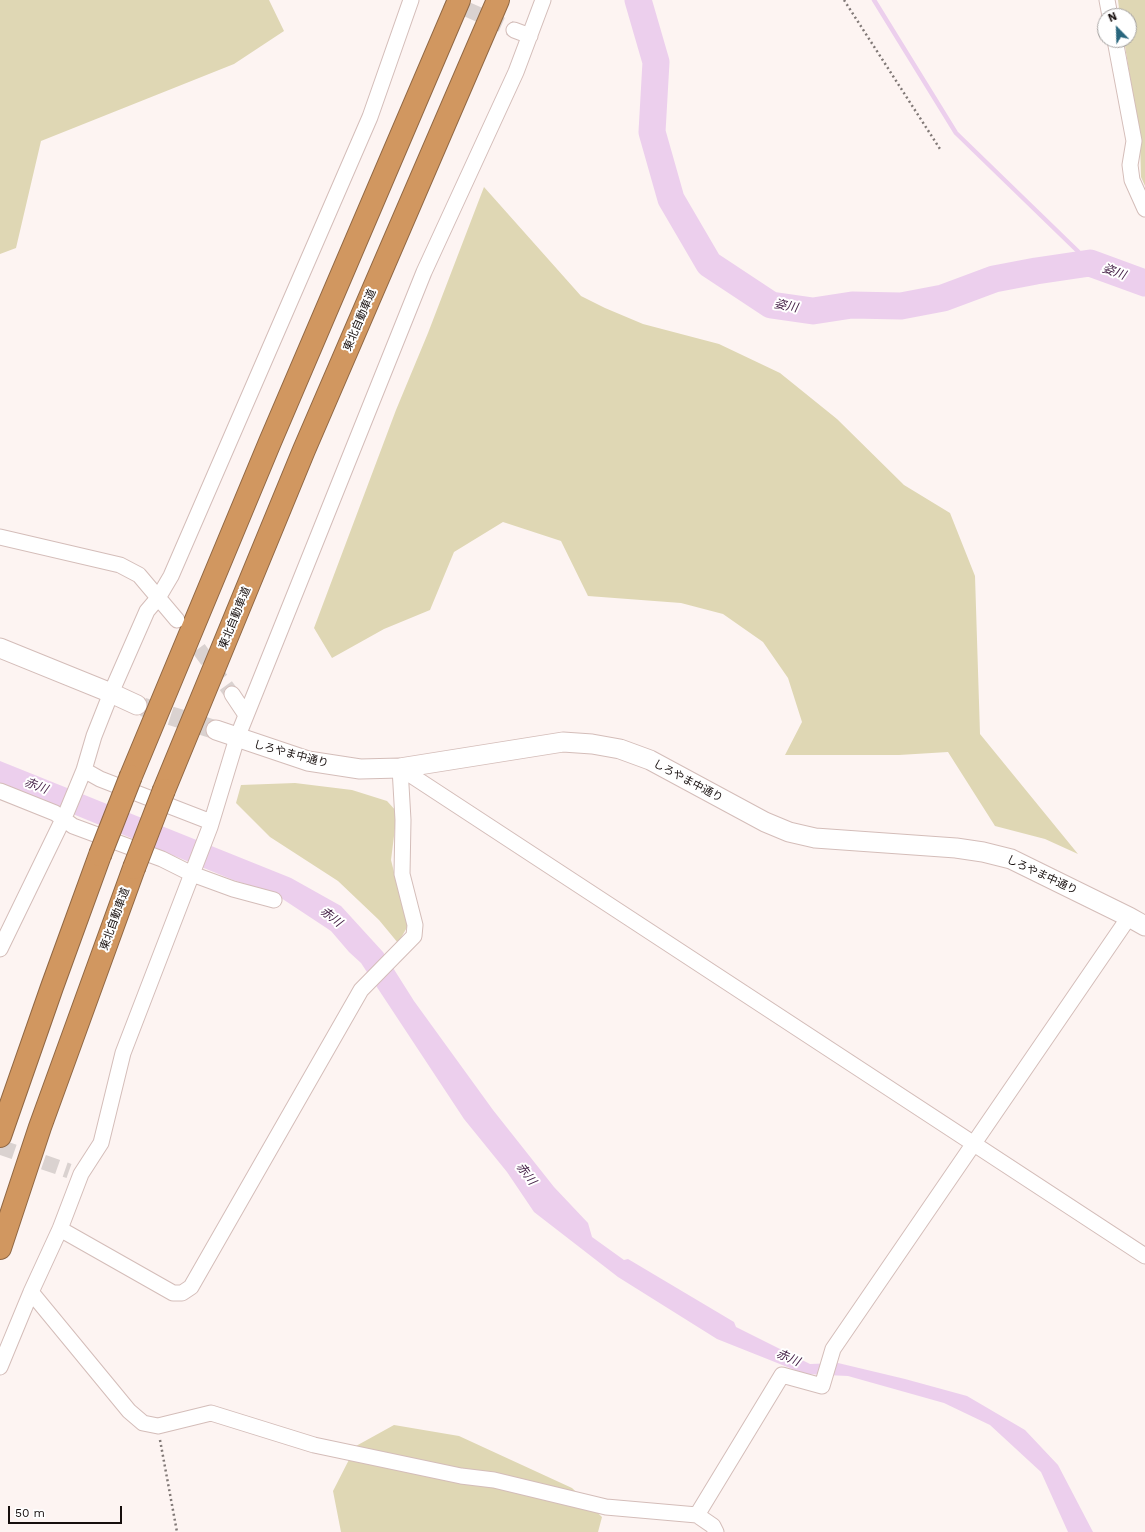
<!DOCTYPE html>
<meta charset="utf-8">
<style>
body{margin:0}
#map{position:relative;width:1145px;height:1532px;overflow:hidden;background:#fdf4f2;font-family:"Work Sans",sans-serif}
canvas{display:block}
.north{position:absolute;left:1097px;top:8px;width:40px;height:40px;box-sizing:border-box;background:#fff;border:1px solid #a29f9e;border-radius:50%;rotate:337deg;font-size:11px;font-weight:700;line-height:16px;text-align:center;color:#160e0d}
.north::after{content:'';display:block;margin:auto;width:14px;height:18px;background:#29667d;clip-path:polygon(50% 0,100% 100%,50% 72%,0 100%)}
.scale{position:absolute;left:8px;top:1506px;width:114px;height:18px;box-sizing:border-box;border:2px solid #160e0d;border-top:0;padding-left:5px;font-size:12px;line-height:14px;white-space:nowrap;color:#160e0d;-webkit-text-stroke:3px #fff;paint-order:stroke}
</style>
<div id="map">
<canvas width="1145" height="1532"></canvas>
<div class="north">N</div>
<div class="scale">50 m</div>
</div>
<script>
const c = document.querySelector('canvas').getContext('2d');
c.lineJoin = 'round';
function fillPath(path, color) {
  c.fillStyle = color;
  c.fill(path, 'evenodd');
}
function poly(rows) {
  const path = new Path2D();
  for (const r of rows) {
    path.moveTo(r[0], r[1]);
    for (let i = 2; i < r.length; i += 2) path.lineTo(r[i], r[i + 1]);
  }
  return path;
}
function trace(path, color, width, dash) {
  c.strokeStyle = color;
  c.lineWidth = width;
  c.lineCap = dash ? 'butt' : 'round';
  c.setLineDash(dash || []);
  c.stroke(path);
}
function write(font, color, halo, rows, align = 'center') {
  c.font = font + ' "Work Sans","Noto Sans JP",sans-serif';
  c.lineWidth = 4;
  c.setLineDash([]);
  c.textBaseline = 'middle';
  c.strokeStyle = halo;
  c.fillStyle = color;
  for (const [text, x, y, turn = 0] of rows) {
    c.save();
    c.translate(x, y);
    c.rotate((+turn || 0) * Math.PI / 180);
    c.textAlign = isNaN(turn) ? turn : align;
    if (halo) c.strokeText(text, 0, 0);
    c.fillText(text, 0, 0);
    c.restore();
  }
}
fillPath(poly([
 [0,0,269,0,284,31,234,64,41,141,16,248,0,254],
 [1118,0,1145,0,1145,186,1141,177,1140,139,1124,40,1129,40,1129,16,1120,16],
 [484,187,581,296,605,308,643,324,719,344,780,373,837,419,904,485,950,513,975,576,980,734,1078,854,1045,839,995,826,948,752,899,755,785,755,802,722,788,678,763,642,723,614,681,603,588,596,561,541,503,522,454,552,430,610,384,629,332,658,314,628,396,410,428,333],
 [295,783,352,790,387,801,397,812,391,860,402,904,409,924,398,943,379,920,338,881,270,837,236,803,241,785],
 [394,1425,459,1436,572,1488,602,1517,598,1532,341,1532,333,1491,356,1446]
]), '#dfd7b4');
fillPath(poly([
 [0,761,291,878,341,906,383,952,414,1001,493,1110,554,1187,588,1223,592,1237,624,1260,628,1259,734,1322,736,1327,810,1364,838,1363,905,1379,967,1396,1025,1430,1058,1465,1093,1532,1068,1532,1041,1472,990,1425,944,1403,848,1376,805,1374,717,1339,618,1277,534,1212,507,1172,464,1119,361,963,349,952,331,931,275,894,233,880,165,852,0,784]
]), '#eccfed');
trace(poly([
 [874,0,956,133,1090,263]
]), '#eccfed', 4.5);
trace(poly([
 [638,0,656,62,652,132,671,199,709,264,771,305,813,311,852,305,901,306,943,298,994,279,1036,271,1090,263,1145,283]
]), '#eccfed', 27);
trace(poly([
 [446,0,514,30],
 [185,630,232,694],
 [0,1147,69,1171]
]), '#dad2d0', 15, [15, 8]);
trace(poly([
 [143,707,216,730]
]), '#dad2d0', 19, [19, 10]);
const minor = poly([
 [1107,0,1110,16],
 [514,30,530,36],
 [1115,40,1134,141,1130,165,1132,180,1145,209],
 [0,537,120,565,139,575,177,620],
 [232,694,246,715],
 [400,768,1145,1256],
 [84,770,100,779,211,822],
 [0,791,55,813,73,826,162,859,192,874,233,889,274,900],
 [0,949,67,811,84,770,94,736,111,693,147,611,158,598,171,576,370,117,411,0],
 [60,1229,173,1293,182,1293,191,1287,361,990,414,936,415,925,402,874,403,820,400,768],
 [31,1292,129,1411,143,1423,158,1426,211,1413,314,1445,461,1476,494,1480,606,1507,697,1515,713,1526,716,1532],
 [0,1367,31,1292,60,1229,81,1174,101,1143,123,1053,210,827,237,738,424,272,516,72,543,0],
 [697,1515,782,1375,822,1386,833,1349,1129,917]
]);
const tertiary = poly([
 [0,648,111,693,137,705],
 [216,730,308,761,360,769,400,768,563,742,592,744,620,749,650,760,765,822,789,832,815,838,956,848,983,852,1011,859,1129,917,1145,926]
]);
const motorway = poly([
 [131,776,270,442,459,0],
 [164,790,304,450,498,0],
 [0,1136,52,987,100,855],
 [0,1248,40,1127,134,868]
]);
trace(minor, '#d4bdb9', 17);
trace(tertiary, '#d4bdb9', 21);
trace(motorway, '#906743', 24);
trace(poly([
 [844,0,940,149],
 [160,1440,177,1532]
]), '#807876', 2.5, [2, 3]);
trace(minor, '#fff', 15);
trace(tertiary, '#fff', 19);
trace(motorway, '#d19760', 22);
const motorwayBridge = poly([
 [100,855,131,776],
 [134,868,164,790]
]);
trace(motorwayBridge, '#906743', 24, []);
trace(motorwayBridge, '#d19760', 22);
write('11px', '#160e0d', '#fff', [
 ["東北自動車道",360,320,-67],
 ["東北自動車道",235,618,-68],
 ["しろやま中通り",291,754,15],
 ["しろやま中通り",688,781,28],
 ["しろやま中通り",1042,875,25],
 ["東北自動車道",115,919,-70]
]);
write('italic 12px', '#442046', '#fff', [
 ["姿川",1114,272,20],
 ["姿川",786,306,11],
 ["赤川",36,786,21],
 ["赤川",331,917,38],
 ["赤川",526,1174,53],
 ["赤川",788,1358,23]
]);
</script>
